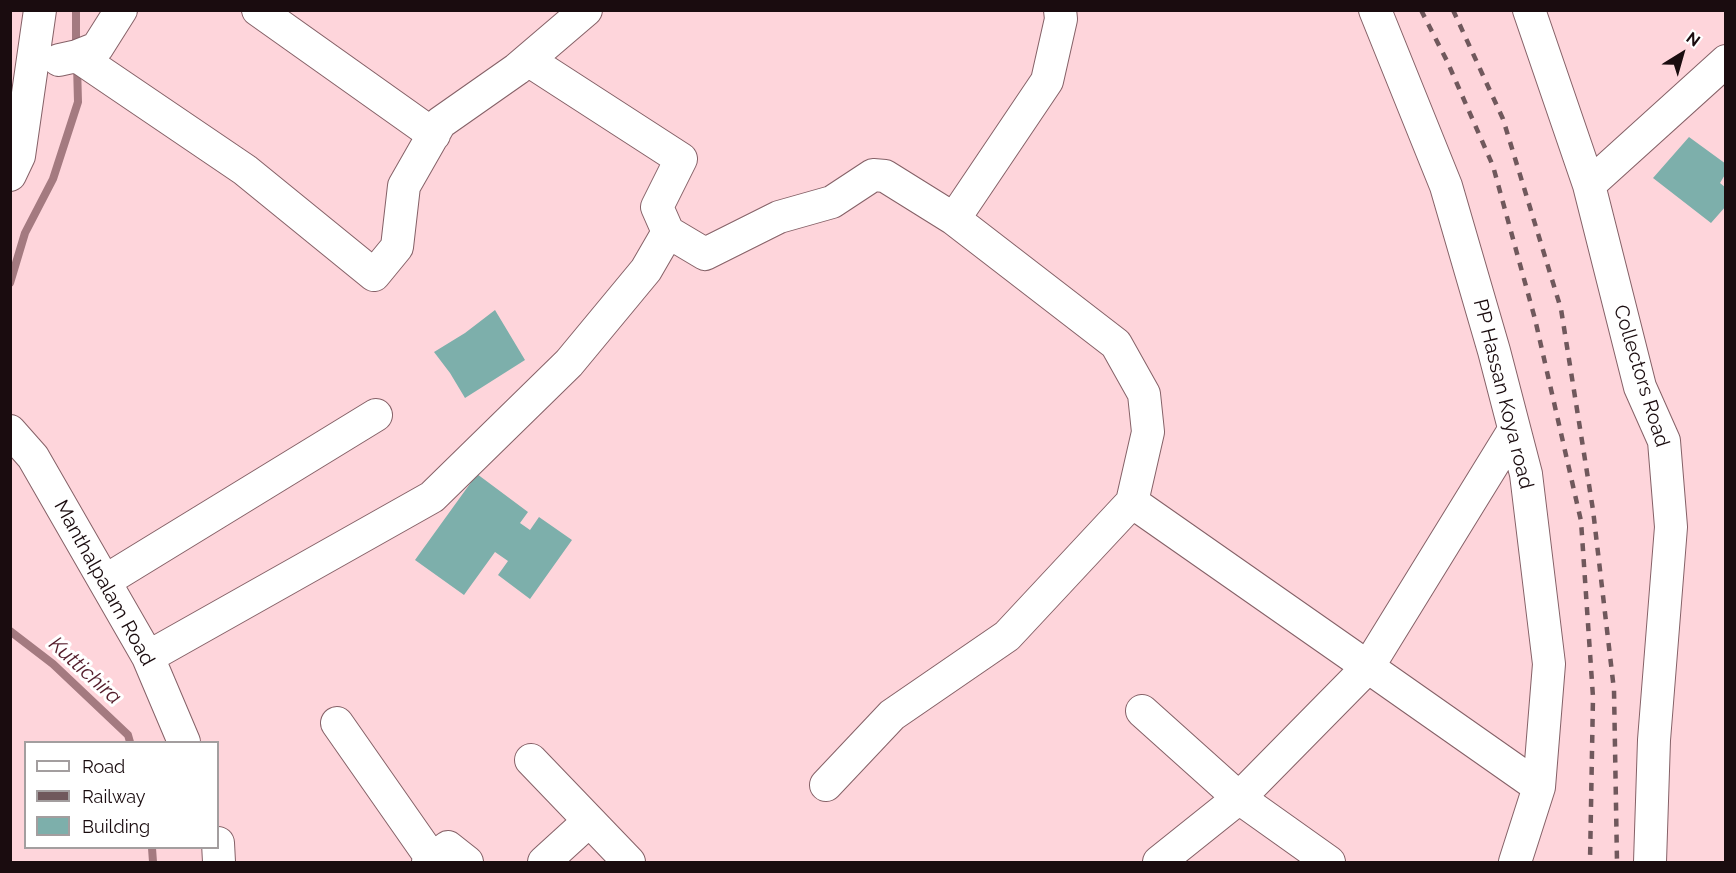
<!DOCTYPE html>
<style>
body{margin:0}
#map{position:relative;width:1736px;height:873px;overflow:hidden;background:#fed5db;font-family:Raleway,sans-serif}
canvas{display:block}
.frame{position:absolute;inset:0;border:12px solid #1a0c0f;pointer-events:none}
.legend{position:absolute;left:24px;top:741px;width:195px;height:108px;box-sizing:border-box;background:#fff;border:2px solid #a39e9f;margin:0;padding:8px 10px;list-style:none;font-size:18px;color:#1a0c0f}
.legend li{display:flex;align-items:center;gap:12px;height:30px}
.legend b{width:30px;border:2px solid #a39e9f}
.north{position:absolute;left:1652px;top:24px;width:60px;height:60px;-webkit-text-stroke:4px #fff;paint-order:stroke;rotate:37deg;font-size:16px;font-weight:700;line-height:24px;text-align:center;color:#1a0c0f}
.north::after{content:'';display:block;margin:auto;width:21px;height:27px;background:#1a0c0f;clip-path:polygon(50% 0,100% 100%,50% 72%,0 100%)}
</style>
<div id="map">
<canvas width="1736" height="873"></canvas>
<div class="frame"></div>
<ul class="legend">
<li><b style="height:8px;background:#fff"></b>Road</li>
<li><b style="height:8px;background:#70585c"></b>Railway</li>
<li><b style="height:16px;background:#7dafab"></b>Building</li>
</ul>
<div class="north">N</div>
</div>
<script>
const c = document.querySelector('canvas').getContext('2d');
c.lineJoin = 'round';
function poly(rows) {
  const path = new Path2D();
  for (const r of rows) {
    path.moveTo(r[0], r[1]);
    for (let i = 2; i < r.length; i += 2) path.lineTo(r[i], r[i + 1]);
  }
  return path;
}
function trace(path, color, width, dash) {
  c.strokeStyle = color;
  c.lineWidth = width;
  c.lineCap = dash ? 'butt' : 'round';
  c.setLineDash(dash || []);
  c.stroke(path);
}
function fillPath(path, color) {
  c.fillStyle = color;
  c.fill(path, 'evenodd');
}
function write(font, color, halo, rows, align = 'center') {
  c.font = font + ' Raleway,sans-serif';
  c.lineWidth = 6;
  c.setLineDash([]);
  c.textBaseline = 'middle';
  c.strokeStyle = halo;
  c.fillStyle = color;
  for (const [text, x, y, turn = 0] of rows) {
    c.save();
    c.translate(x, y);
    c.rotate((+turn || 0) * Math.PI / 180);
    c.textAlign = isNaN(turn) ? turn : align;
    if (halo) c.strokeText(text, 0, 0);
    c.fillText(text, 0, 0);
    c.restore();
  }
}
trace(poly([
 [76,10,76,49],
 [10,283,25,233,53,179,78,102,77,65],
 [10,631,53,664,128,735,130,742],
 [152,848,153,862]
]), '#a47a80', 8);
fillPath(poly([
 [1689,137,1726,164,1726,173,1720,183,1726,188,1726,206,1711,223,1653,178],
 [495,310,525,360,465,398,450,373,434,352,465,333],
 [477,474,528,512,520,523,530,530,539,517,572,540,530,599,498,575,508,561,495,552,464,595,415,560]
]), '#7dafab');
const street = poly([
 [258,10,434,135],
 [1375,10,1446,186,1494,351,1526,474,1549,664,1539,787,1515,862],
 [1529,10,1589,185,1640,387,1664,441,1671,527,1654,740,1650,862],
 [77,56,245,170,374,275,397,247,404,186,440,123,517,69,586,10],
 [59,60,77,56,97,48,121,10],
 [10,175,19,156,40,10],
 [1589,185,1726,61],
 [954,219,1047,81,1061,19,1060,10],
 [668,232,705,254,779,217,832,202,873,175,885,176,954,219,1116,344,1144,394,1148,432,1132,502,1007,636,892,715,826,785],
 [1514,430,1368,667,1539,787],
 [10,431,33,457,148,657,184,742],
 [1132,502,1368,667,1239,798,1159,862],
 [105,581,376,415],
 [148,657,432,497,569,363,646,270,668,232,657,207,681,159,528,60],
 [1142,711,1239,798,1329,862],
 [337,723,432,859,428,862],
 [531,760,629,862],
 [218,843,219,862],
 [432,859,448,847,467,862],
 [544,862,589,821]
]);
trace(street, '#856167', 34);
trace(street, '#fff', 32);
trace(poly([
 [1421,10,1447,61,1493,166,1535,319,1581,521,1593,697,1590,862],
 [1453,10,1503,119,1561,309,1593,510,1614,690,1617,862]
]), '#70585c', 4.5, [8, 8]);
write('20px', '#1a0c0f', '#fff', [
 ["Collectors Road",1641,376,73],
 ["PP Hassan Koya road",1503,394,76],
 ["Manthalpalam Road",104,583,61]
]);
write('italic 21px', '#531b29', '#fff', [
 ["Kuttichira",85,671,42]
]);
</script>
